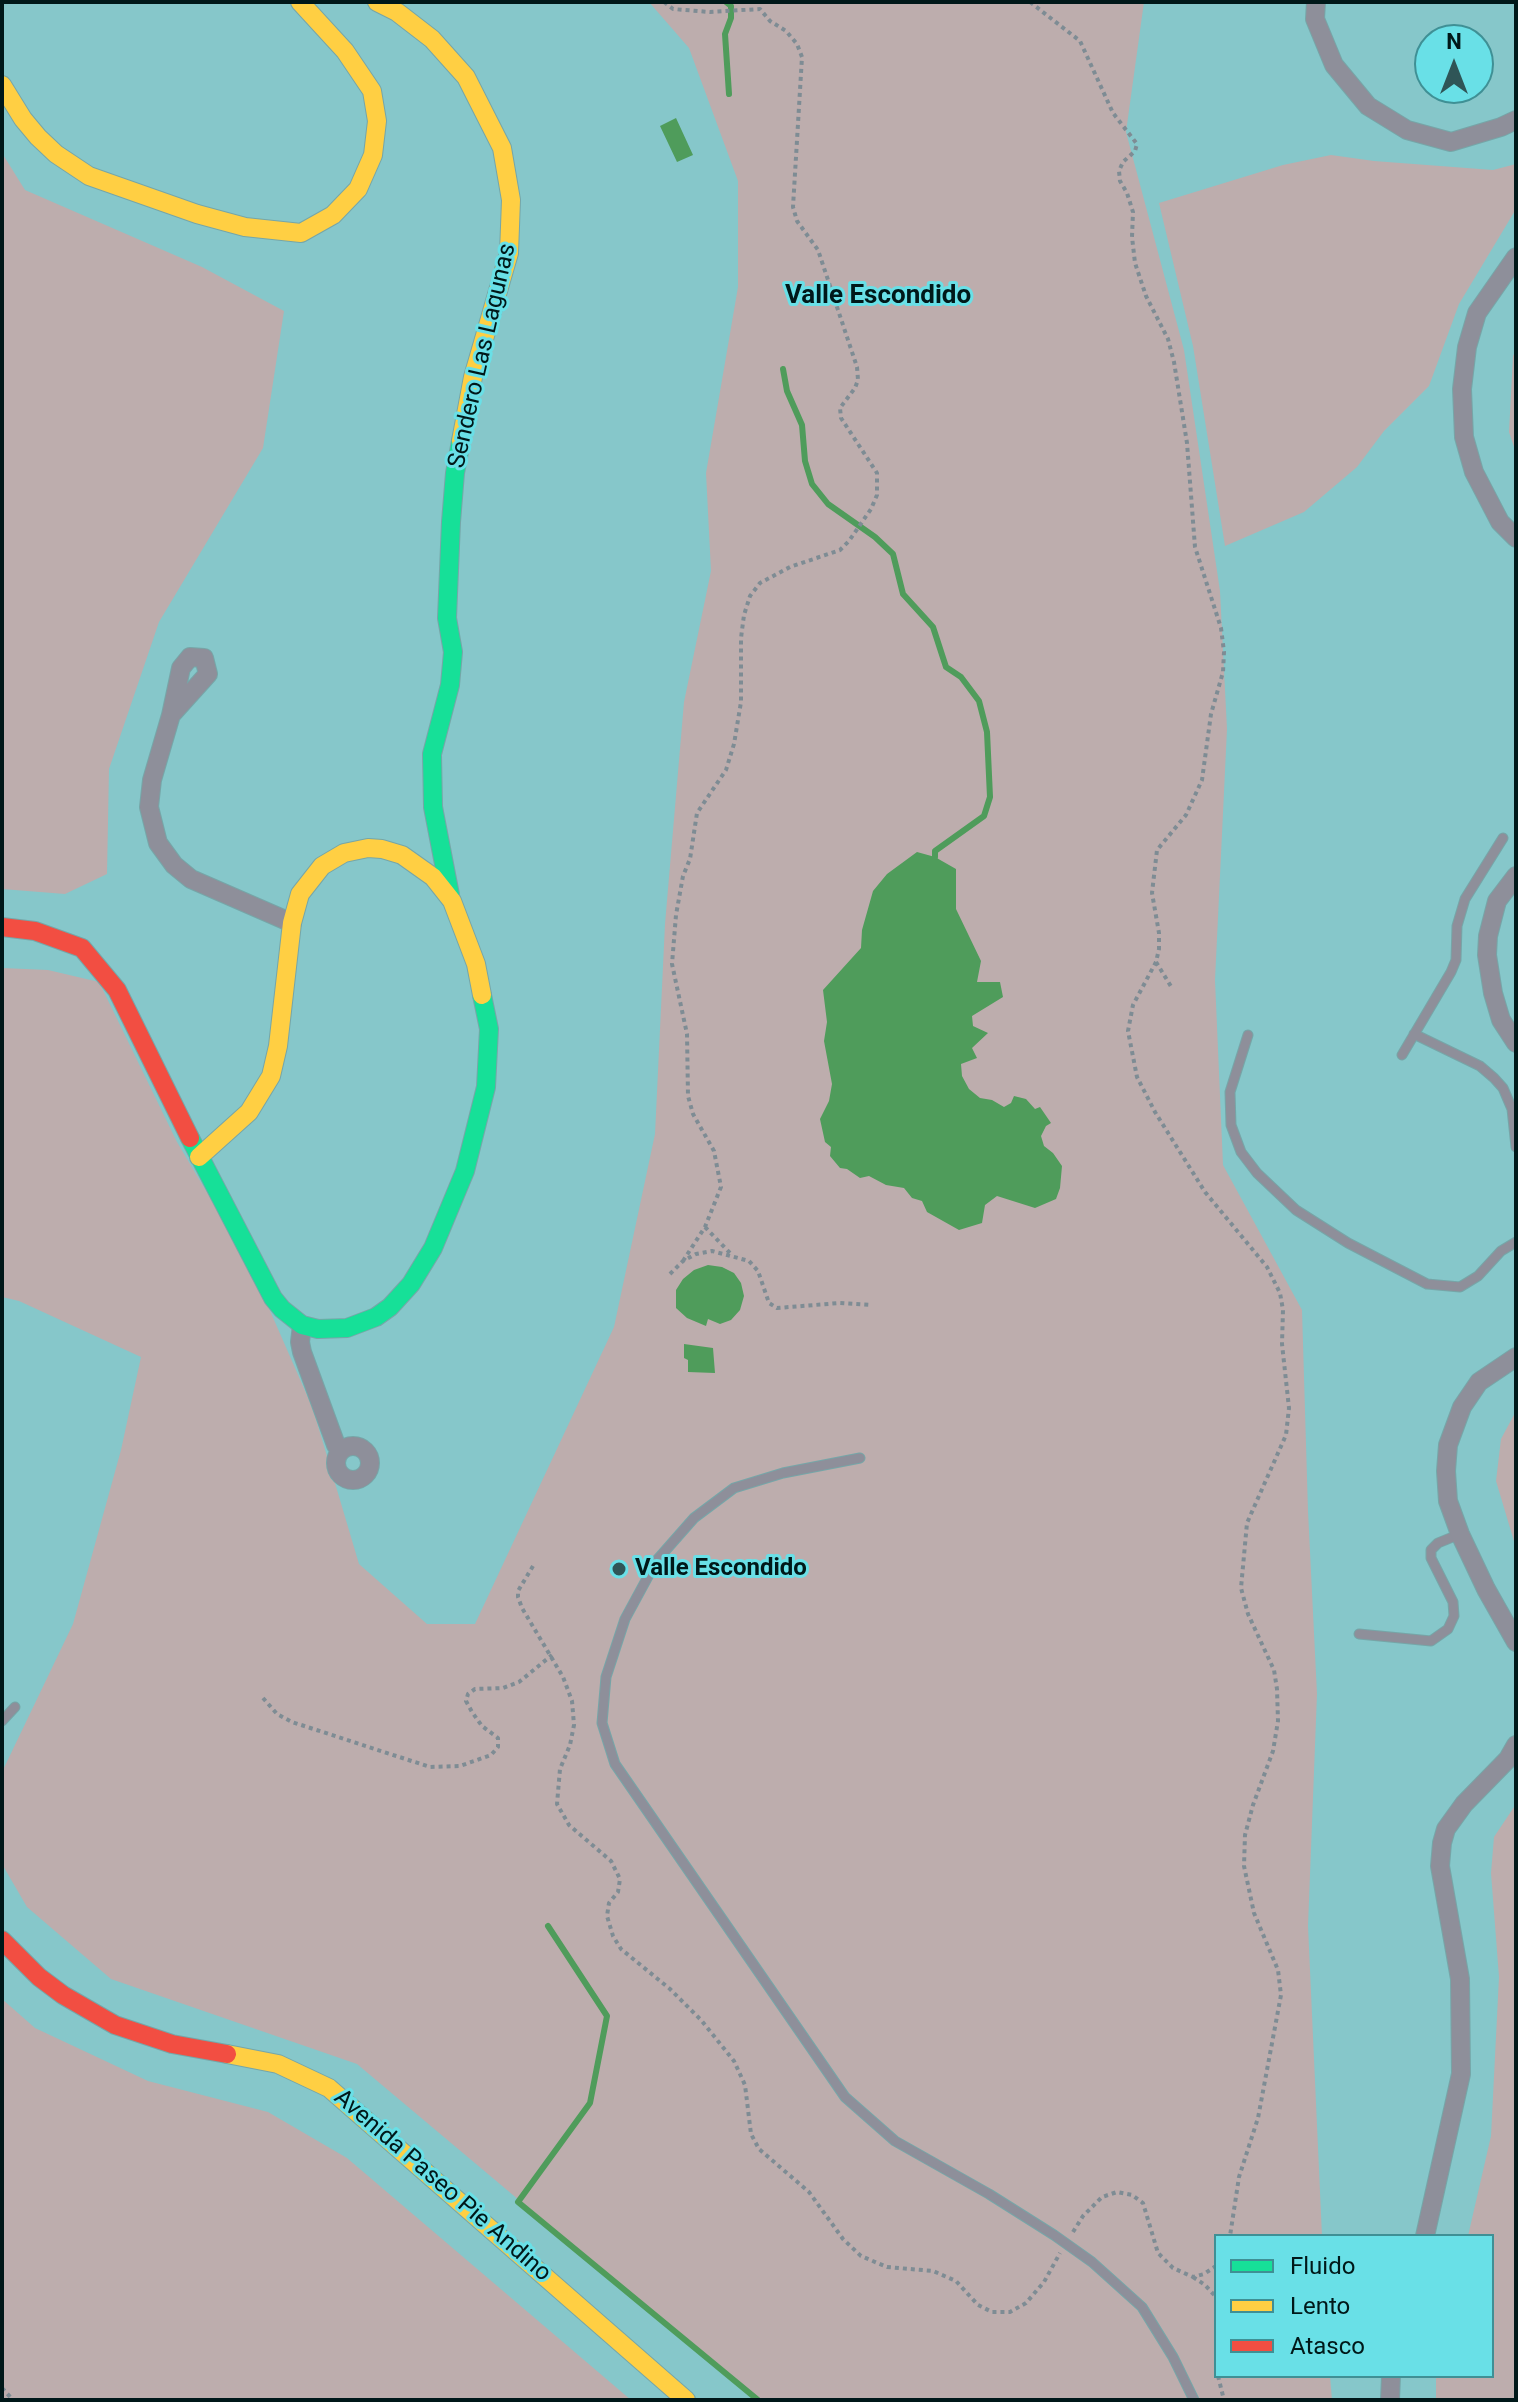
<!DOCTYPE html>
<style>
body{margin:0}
#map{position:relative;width:1518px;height:2402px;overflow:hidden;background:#86c7ca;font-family:Roboto,sans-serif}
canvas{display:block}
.frame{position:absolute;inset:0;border:4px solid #001819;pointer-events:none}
.legend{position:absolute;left:1214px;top:2234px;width:280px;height:144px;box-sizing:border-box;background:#69e0e7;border:2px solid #3f9095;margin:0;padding:10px 14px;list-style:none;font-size:24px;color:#001819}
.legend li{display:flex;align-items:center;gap:16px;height:40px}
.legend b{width:40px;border:2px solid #3f9095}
.north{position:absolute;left:1414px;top:24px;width:80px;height:80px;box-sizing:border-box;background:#69e0e7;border:2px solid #3f9095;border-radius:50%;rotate:0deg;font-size:22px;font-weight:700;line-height:32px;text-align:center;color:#001819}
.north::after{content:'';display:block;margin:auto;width:28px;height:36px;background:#2f5557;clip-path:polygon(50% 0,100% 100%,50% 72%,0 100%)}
</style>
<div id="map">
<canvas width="1518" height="2402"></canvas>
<div class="frame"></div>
<ul class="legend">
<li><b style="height:10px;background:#16e098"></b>Fluido</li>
<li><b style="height:10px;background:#ffcf43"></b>Lento</li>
<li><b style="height:10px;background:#f24e42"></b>Atasco</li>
</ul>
<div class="north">N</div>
</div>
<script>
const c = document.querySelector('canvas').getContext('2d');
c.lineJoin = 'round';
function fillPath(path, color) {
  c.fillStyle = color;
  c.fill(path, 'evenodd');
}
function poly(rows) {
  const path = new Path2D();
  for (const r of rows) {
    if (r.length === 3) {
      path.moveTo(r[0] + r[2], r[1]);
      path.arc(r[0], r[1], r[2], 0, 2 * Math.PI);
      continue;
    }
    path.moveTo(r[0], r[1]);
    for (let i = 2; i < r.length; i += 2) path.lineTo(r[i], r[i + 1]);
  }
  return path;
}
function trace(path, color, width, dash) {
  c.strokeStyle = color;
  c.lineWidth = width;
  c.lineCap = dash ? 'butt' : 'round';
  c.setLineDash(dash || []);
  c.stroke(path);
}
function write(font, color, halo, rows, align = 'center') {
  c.font = font + ' Roboto,sans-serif';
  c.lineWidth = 6;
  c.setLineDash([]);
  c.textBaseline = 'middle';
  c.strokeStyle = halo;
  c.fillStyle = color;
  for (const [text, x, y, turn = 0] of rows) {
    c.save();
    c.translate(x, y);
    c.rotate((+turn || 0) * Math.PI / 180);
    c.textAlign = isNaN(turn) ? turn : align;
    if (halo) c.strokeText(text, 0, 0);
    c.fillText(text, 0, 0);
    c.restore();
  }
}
fillPath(poly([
 [649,2,1144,2,1126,132,1184,350,1220,591,1227,729,1215,980,1223,1165,1302,1310,1308,1511,1317,1694,1308,1926,1322,2236,1216,2236,1216,2376,1330,2376,1332,2400,757,2400,357,2064,111,1979,27,1907,2,1864,2,1772,73,1624,121,1450,141,1357,19,1301,2,1297,2,968,48,970,99,982,177,1142,250,1265,313,1409,359,1564,427,1624,475,1624,614,1327,655,1134,665,924,684,702,711,571,706,473,738,287,738,181,689,48],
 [2,153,25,190,202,267,284,311,263,448,159,622,109,769,107,874,65,894,2,889],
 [1331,155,1374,161,1493,170,1516,164,1516,209,1459,304,1429,386,1384,431,1357,467,1304,512,1225,546,1193,346,1159,203,1283,165],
 [1516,350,1516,453,1509,432,1513,356],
 [1516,1411,1516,1548,1496,1481,1501,1439],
 [1516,1804,1516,2400,1436,2400,1436,2376,1492,2376,1492,2236,1468,2236,1491,2136,1499,1977,1491,1873,1494,1837],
 [2,1999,35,2028,148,2081,268,2112,347,2158,631,2400,2,2400]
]), '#bdadad');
fillPath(poly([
 [676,118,693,155,677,162,660,126],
 [917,852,935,857,956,869,956,909,981,961,977,982,1000,982,1003,997,972,1016,973,1026,988,1033,972,1048,977,1058,961,1064,962,1076,969,1089,980,1098,992,1100,1004,1107,1011,1103,1014,1096,1026,1099,1035,1109,1040,1107,1051,1123,1046,1126,1041,1136,1044,1146,1053,1153,1062,1166,1060,1188,1056,1199,1035,1208,997,1196,985,1205,982,1223,959,1230,927,1212,922,1201,912,1198,904,1188,886,1185,869,1176,860,1178,847,1169,840,1168,830,1156,831,1147,825,1142,820,1119,829,1101,832,1084,824,1041,827,1022,823,990,861,948,862,930,873,891,887,874],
 [708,1265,722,1267,734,1273,741,1283,744,1296,740,1310,731,1320,720,1324,708,1319,706,1326,687,1318,676,1308,676,1290,683,1279,694,1270],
 [684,1344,713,1348,715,1373,688,1372,688,1360,684,1358]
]), '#4f9c5b');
trace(poly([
 [726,2,731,6,731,18,725,34,729,94],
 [783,369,787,391,802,425,805,461,812,484,828,504,875,537,893,554,903,594,933,627,946,667,961,677,979,701,987,732,990,797,984,816,935,851,935,857],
 [548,1926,607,2016,590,2103,518,2202,758,2400]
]), '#4f9c5b', 6);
const lane = poly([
 [1414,1034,1480,1066,1494,1078,1503,1088,1512,1109,1516,1147],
 [1248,1035,1230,1092,1231,1125,1241,1152,1257,1173,1296,1210,1348,1243,1427,1284,1460,1287,1478,1276,1501,1251,1516,1242],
 [1402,1055,1451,972,1456,960,1457,926,1465,899,1503,838],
 [860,1458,783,1473,734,1488,694,1518,657,1560,625,1619,606,1677,602,1723,615,1764,845,2097,895,2141,989,2194,1054,2235,1092,2262,1142,2307,1173,2357,1194,2400],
 [1359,1634,1431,1641,1448,1629,1454,1616,1453,1602,1431,1558,1431,1550,1438,1543,1460,1534],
 [2,1721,15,1707]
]);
const street = poly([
 [1316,2,1315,19,1334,65,1368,106,1407,130,1451,142,1501,127,1516,120],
 [1516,257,1477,313,1467,347,1462,389,1464,437,1474,472,1500,522,1516,538],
 [171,715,208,674,204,658,190,657,181,668,171,715,152,780,149,807,158,843,174,865,191,879,292,923],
 [1516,876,1497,901,1488,936,1487,955,1493,993,1501,1020,1516,1043],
 [302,1325,300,1342,302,1352,336,1445,341,1451],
 [1516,1357,1479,1382,1462,1407,1448,1445,1446,1471,1448,1501,1460,1534,1486,1589,1516,1642],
 [353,1463,17],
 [1425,2236,1461,2074,1460,1979,1440,1866,1442,1843,1446,1829,1464,1804,1508,1759,1516,1745],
 [1390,2400,1391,2376]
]);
const fast = poly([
 [450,895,433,807,432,754,450,685,453,652,447,618,451,522,455,473,461,441],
 [190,1138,273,1298,282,1309,302,1325,318,1329,347,1328,376,1317,390,1307,411,1284,433,1248,465,1171,486,1087,489,1029,482,995]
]);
const slow = poly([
 [377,2,397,12,432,39,466,77,502,148,511,200,509,253,473,377,461,441],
 [2,85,23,119,38,137,56,154,89,176,197,214,245,227,301,233,333,215,358,189,373,155,377,121,372,91,345,51,300,2],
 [199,1157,249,1112,271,1076,278,1046,292,923,300,894,322,866,344,853,368,848,382,849,402,855,433,877,452,901,476,964,482,995],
 [227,2054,278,2064,329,2088,686,2400]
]);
const jam = poly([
 [2,927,35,931,82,948,117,990,190,1138],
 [2,1940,39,1977,63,1995,115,2025,172,2044,227,2054]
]);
trace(lane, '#76a6a8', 11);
trace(street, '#76a6a8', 20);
trace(fast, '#76a6a8', 20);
trace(slow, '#76a6a8', 20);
trace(jam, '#76a6a8', 20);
trace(poly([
 [664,2,673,9,710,12,760,9,770,21,786,31,797,44,802,57,793,207,797,221,818,250,857,367,858,380,855,388,840,408,841,418,877,473,877,495,871,509,849,541,840,550,790,567,760,583,750,596,744,615,741,638,741,702,734,744,726,770,697,813,690,859,683,876,676,915,672,964,687,1034,688,1096,693,1114,714,1151,721,1187,705,1227,683,1261],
 [1030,2,1080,41,1113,113,1137,144,1135,151,1123,162,1119,171,1120,181,1127,193,1133,212,1132,237,1135,263,1146,296,1168,339,1174,362,1187,443,1195,547,1221,628,1224,652,1223,672,1211,714,1202,780,1186,815,1157,850,1152,893,1159,933,1159,949,1156,962,1133,1005,1128,1031,1137,1077,1155,1112,1205,1192,1267,1267,1280,1293,1283,1310,1282,1344,1289,1408,1286,1435,1247,1523,1241,1588,1248,1614,1274,1670,1277,1689,1278,1721,1273,1751,1253,1805,1245,1835,1244,1866,1254,1913,1278,1970,1281,1995,1258,2118,1239,2177,1230,2236],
 [1156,962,1172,988],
 [705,1227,730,1253],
 [670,1274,683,1261,696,1254,712,1251,749,1261,758,1271,769,1303,777,1308,840,1303,872,1305],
 [533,1566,518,1591,518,1597,522,1608,563,1677,572,1701,574,1725,570,1745,560,1769,557,1804,569,1825,611,1861,620,1879,618,1892,609,1903,607,1916,613,1936,621,1949,670,1989,701,2020,734,2061,745,2085,751,2134,759,2149,809,2192,843,2239,861,2256,887,2267,933,2271,956,2281,978,2305,992,2312,1010,2312,1026,2303,1044,2282,1060,2253],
 [263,1698,277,1714,292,1722,430,1767,460,1766,491,1755,498,1747,498,1738,482,1726,472,1712,466,1701,468,1694,475,1689,503,1688,519,1682,552,1655],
 [1073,2232,1083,2216,1102,2197,1117,2192,1132,2195,1143,2203,1158,2253,1173,2268,1193,2277,1204,2274,1216,2266],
 [1193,2277,1205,2285,1216,2297],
 [1218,2376,1224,2400],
 [2,2388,13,2400]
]), '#7e8c94', 4, [4, 4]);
trace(lane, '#8e8f9a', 9);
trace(street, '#8e8f9a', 18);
trace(fast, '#16e098', 18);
trace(slow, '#ffcf43', 18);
trace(jam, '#f24e42', 18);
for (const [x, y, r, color] of [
 [619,1569,8,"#2f5557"]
]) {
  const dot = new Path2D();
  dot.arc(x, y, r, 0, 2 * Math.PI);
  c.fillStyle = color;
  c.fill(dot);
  trace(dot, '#69e0e7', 3);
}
write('24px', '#001819', '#69e0e7', [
 ["Sendero Las Lagunas",483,356,-77],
 ["Avenida Paseo Pie Andino",442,2186,41]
]);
write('bold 24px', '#001819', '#69e0e7', [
 ["Valle Escondido",635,1569]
], 'left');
write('bold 26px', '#001819', '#69e0e7', [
 ["Valle Escondido",878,296]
]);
</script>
